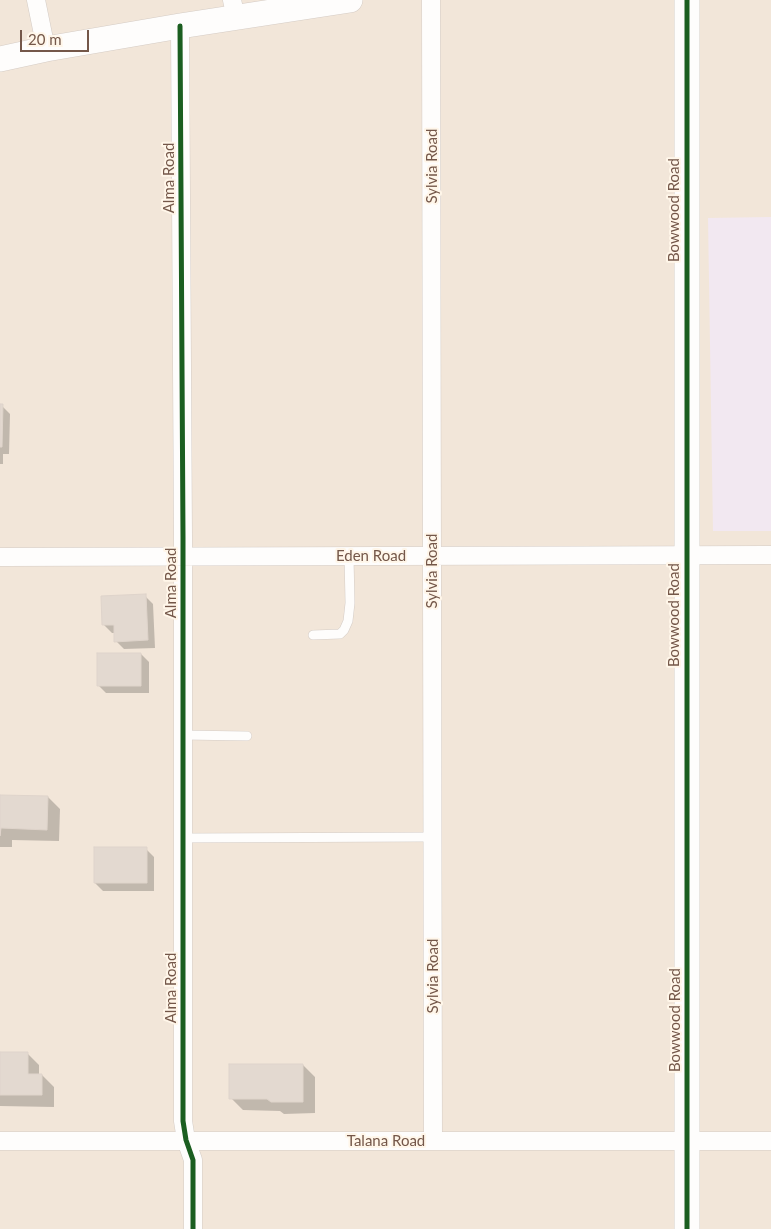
<!DOCTYPE html>
<style>
body{margin:0}
#map{position:relative;width:771px;height:1229px;overflow:hidden;background:#f6f1e9;font-family:Lato,sans-serif}
canvas{display:block}
.scale{position:absolute;left:20px;top:30px;width:69px;height:22px;box-sizing:border-box;border:2px solid #745749;border-top:0;padding-left:6px;font-size:15px;line-height:18px;white-space:nowrap;color:#745749;-webkit-text-stroke:4px #fff6e9;paint-order:stroke}
</style>
<div id="map">
<canvas width="771" height="1229"></canvas>
<div class="scale">20 m</div>
</div>
<script>
const c = document.querySelector('canvas').getContext('2d');
c.lineJoin = 'round';
function fillPath(path, color) {
  c.fillStyle = color;
  c.fill(path, 'evenodd');
}
function poly(rows) {
  const path = new Path2D();
  for (const r of rows) {
    path.moveTo(r[0], r[1]);
    for (let i = 2; i < r.length; i += 2) path.lineTo(r[i], r[i + 1]);
  }
  return path;
}
function trace(path, color, width, dash) {
  c.strokeStyle = color;
  c.lineWidth = width;
  c.lineCap = dash ? 'butt' : 'round';
  c.setLineDash(dash || []);
  c.stroke(path);
}
function write(font, color, halo, rows, align = 'center') {
  c.font = font + ' Lato,sans-serif';
  c.lineWidth = 4;
  c.setLineDash([]);
  c.textBaseline = 'middle';
  c.strokeStyle = halo;
  c.fillStyle = color;
  for (const [text, x, y, turn = 0] of rows) {
    c.save();
    c.translate(x, y);
    c.rotate((+turn || 0) * Math.PI / 180);
    c.textAlign = isNaN(turn) ? turn : align;
    if (halo) c.strokeText(text, 0, 0);
    c.fillText(text, 0, 0);
    c.restore();
  }
}
fillPath(poly([
 [0,0,771,0,771,1229,0,1229]
]), '#f2e6d9');
fillPath(poly([
 [771,217,771,531,713,531,708,218]
]), '#f2e8f1');
fillPath(poly([
 [0,406,2,406,10,414,9,454,3,454,3,464,0,464],
 [145,596,153,604,155,648,124,649,116,641,115,633,112,633,104,625],
 [141,654,149,662,149,693,106,693,98,685],
 [0,796,48,797,60,809,59,841,12,840,12,847,0,847],
 [146,849,154,857,154,891,103,891,95,883],
 [0,1053,27,1053,39,1065,39,1075,42,1075,54,1087,54,1107,0,1106],
 [303,1065,315,1077,315,1113,284,1114,280,1111,243,1110,231,1098]
]), '#0003');
const building = poly([
 [0,404,3,404,2,447,0,447,0,404],
 [146,594,148,640,114,642,114,625,102,625,101,596,146,594],
 [97,653,141,653,141,686,97,686,97,653],
 [0,795,48,796,47,830,1,828,0,836,0,795],
 [94,847,147,847,147,883,94,883,94,847],
 [0,1052,28,1052,28,1074,42,1074,42,1095,0,1095,0,1052],
 [229,1064,303,1064,303,1102,271,1102,267,1099,229,1099,229,1064]
]);
fillPath(building, '#e3d9d0');
trace(building, '#dfd4cb', 1);
const lane = poly([
 [313,635,340,634,344,630,348,621,350,603,349,556],
 [183,735,247,736],
 [183,838,433,837]
]);
const street = poly([
 [36,0,46,49],
 [232,0,236,18],
 [431,0,433,1141],
 [180,26,183,538,183,1121,186,1140,193,1160,193,1229],
 [0,557,771,555],
 [0,1141,771,1141]
]);
const secondary = poly([
 [687,0,687,1229],
 [0,59,46,49,180,26,350,0]
]);
trace(lane, '#d4ccc6', 10);
trace(street, '#d4ccc6', 19);
trace(secondary, '#d5ccc5', 26);
trace(lane, '#fefdfc', 9);
trace(street, '#fefdfc', 18);
trace(secondary, '#fefdfc', 25);
trace(poly([
 [687,0,687,1229],
 [180,26,183,538,183,1121,186,1140,193,1160,193,1229]
]), '#1b5e20', 5);
write('15px', '#745749', '#fff6e9', [
 ["Sylvia Road",432,166,-90],
 ["Alma Road",169,178,-90],
 ["Bowwood Road",674,210,-90],
 ["Eden Road",371,556],
 ["Sylvia Road",432,571,-90],
 ["Alma Road",171,583,-90],
 ["Bowwood Road",674,615,-90],
 ["Sylvia Road",433,976,-90],
 ["Alma Road",171,988,-90],
 ["Bowwood Road",675,1020,-90],
 ["Talana Road",386,1141]
]);
</script>
